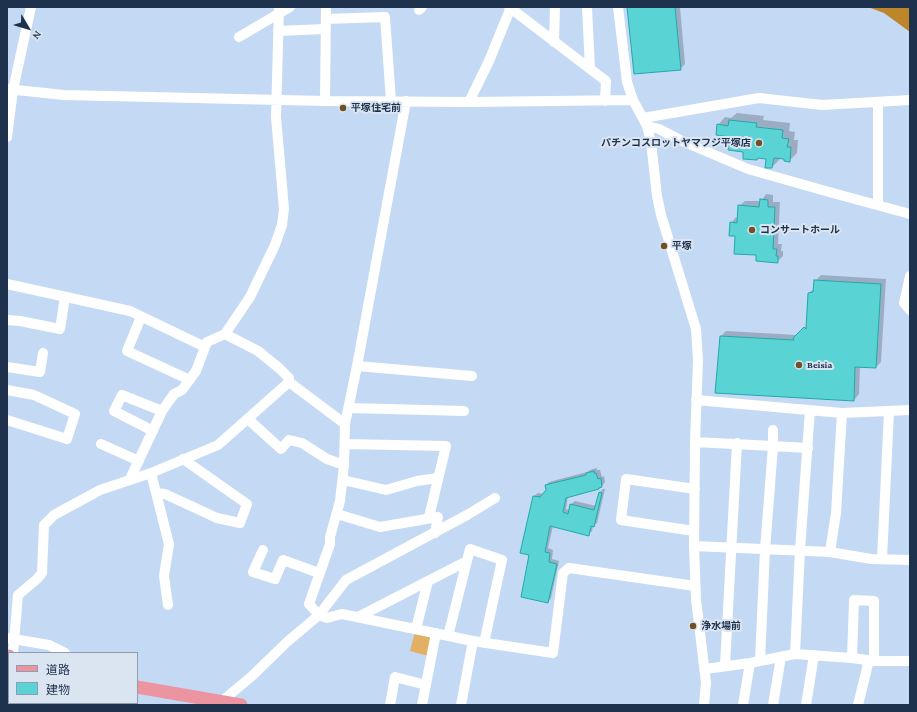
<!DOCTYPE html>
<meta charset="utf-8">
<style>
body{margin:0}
#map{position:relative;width:917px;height:712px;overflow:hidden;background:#c4d9f4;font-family:"Crimson Pro","Noto Sans JP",serif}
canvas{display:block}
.frame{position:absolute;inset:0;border:8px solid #1e324d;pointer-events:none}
.legend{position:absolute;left:8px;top:652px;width:130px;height:52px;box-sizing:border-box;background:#dbe5f2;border:1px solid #8f9db0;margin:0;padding:5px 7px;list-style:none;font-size:12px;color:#1e324d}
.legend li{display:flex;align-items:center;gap:8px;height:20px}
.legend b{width:20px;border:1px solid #8f9db0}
.north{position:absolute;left:8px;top:8px;width:40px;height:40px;-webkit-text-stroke:3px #dbe5f2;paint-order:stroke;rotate:128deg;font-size:11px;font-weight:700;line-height:16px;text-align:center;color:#1e324d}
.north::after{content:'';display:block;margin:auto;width:14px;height:18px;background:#1e324d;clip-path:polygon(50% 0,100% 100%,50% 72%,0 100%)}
</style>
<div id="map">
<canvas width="917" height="712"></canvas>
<div class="frame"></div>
<ul class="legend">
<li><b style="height:5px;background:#ec95a1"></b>道路</li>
<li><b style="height:11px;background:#59d3d3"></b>建物</li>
</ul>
<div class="north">N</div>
</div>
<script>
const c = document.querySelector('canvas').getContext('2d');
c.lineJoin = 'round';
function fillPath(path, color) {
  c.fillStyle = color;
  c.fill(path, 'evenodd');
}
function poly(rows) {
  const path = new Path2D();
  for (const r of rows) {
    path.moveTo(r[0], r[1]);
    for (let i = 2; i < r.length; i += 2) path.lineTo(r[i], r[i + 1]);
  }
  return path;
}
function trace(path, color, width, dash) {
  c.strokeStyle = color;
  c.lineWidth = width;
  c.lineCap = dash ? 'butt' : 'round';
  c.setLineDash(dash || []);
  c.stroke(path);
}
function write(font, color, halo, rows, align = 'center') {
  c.font = font + ' "Crimson Pro","Noto Sans JP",serif';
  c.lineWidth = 4;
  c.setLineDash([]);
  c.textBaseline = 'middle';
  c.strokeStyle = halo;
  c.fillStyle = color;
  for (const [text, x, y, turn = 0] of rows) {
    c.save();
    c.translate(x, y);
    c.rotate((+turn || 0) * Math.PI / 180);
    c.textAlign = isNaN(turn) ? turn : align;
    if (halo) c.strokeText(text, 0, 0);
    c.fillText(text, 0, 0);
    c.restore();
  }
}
fillPath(poly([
 [415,632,430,635,432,638,428,656,410,651]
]), '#e2af64');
fillPath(poly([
 [868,7,910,7,910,32,884,13]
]), '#bd862a');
fillPath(poly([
 [628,7,680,7,685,64,680,69],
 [737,113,764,116,763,120,790,123,789,131,795,132,794,140,798,140,797,153,789,161,780,157,779,160,772,167,767,158,759,157,757,159,745,151,731,136,718,125,725,117,731,118],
 [766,194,773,195,773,202,780,202,778,244,782,244,781,251,783,251,783,256,777,262,757,254,736,235,731,223,736,217,738,218,739,206,745,201,761,201],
 [821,275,886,279,881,362,876,367,860,366,859,394,854,400,721,336,726,331,797,335,808,325,809,293,815,288,815,281],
 [597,468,597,470,600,470,602,477,604,476,605,482,602,486,568,496,566,509,570,510,571,504,575,501,596,506,600,492,603,489,605,489,597,523,593,526,592,531,589,534,553,526,548,548,553,550,552,559,559,561,551,598,548,602,531,554,534,496,538,493,544,494,547,491,546,485,549,482,587,472,590,470]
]), '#0003');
const building = poly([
 [627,7,675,7,681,70,634,74,627,7],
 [729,120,757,123,756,127,783,130,782,138,789,139,787,147,791,147,790,162,784,161,784,159,774,158,772,168,765,168,766,159,758,158,757,160,743,159,743,152,728,150,730,137,716,135,717,124,728,126,729,120],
 [760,199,768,200,768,207,775,207,773,249,777,249,776,256,778,256,778,263,756,261,756,255,734,254,735,236,729,236,730,222,737,223,738,205,759,207,760,199],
 [814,280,881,284,876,368,855,367,854,401,715,393,720,336,794,340,793,338,804,327,806,329,808,293,813,292,814,280],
 [594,471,594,473,596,473,598,479,601,478,602,487,599,488,599,489,566,498,563,512,568,514,570,504,594,510,599,492,602,493,594,527,591,526,589,536,550,526,545,552,550,553,549,562,557,564,548,603,521,597,529,555,520,553,533,496,540,497,546,490,545,485,586,475,586,473,594,471]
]);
fillPath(building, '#59d3d3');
trace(building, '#20a9aa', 1);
trace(poly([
 [509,7,606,81,605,101],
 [587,7,590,69],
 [618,7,627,82,633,100,647,126,651,142,657,196,661,215,696,329,698,360,695,442,694,546,696,599,706,683,704,705],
 [419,10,422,7],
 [326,19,385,17,391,101],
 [278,31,325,29],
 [239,37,290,7],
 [554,42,555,7],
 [7,89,64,95,325,101,469,102,633,100],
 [325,101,326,7],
 [406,101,357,366,345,424,344,465,340,501,330,537,330,544,309,604,319,615,327,618,342,614,473,641],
 [469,102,489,61,511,7],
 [643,118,759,98,822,105,910,100],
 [647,126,659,129,682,141,748,169,829,192,910,214],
 [7,137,13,90,31,7],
 [878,205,878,102],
 [910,276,904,303,910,310],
 [7,284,130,311,205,347],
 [141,317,127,351,190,380],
 [7,320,20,321,60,329,65,297],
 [225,334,258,351,279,368,289,378,289,382,345,424],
 [357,366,472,376],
 [7,367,40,372,43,353],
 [7,390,34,395,75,414,67,439,7,420],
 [696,400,842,413,910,410],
 [349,408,464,411],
 [248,419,281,449,289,440,302,443,327,459,344,465],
 [773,430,773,446,808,448],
 [153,431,114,411,122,395,162,411],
 [695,442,773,446,765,550,760,661],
 [101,444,139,461],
 [345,444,446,446,429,517],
 [151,473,169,544,164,576,168,605],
 [130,479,162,411,174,394,182,390,196,371,207,342,225,334,250,297,275,245,282,225,284,209,276,117,279,7],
 [343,480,386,490,417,481,438,478],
 [156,493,165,494,217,518,240,523,247,504,183,459],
 [337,514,380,527,438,517,435,533],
 [694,531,621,520,626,479,695,489],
 [694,546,830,552,871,559,910,560],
 [263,550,253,572,275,579,283,560,319,573],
 [830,552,836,513,842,413],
 [882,559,889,411],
 [358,617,467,561],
 [416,629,428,581],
 [448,636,470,549,502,560,484,643],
 [7,638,49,645,65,653],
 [13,653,18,595,37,579,42,573,44,525,54,515,100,490,151,473,218,445,289,382],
 [795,654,800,550,810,410],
 [852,658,854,600,874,601,874,661],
 [725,665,737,443],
 [705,669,750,663,795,654,852,658,874,661,910,661],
 [221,702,252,676,287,642,319,615,346,580,467,515,495,498],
 [72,705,72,703],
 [390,705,395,677,426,685],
 [422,705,436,633],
 [461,705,473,641,553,653,563,573,569,568,695,586],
 [743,705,750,663],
 [773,705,781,657],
 [806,705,814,655],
 [858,705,869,660]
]), '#fff', 10);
trace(poly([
 [7,656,9,656],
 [137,687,241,705]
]), '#ec95a1', 13);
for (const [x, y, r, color] of [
 [343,108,4,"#6f5125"],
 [759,143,4,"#6f5125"],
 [752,230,4,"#6f5125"],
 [664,246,4,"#6f5125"],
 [799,365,4,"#6f5125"],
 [693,626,4,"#6f5125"]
]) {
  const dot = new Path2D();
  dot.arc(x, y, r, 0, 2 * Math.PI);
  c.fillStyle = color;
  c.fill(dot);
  trace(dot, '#dbe5f2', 1.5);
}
write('bold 10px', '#1e324d', '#dbe5f2', [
 ["平塚住宅前",351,108],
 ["パチンコスロットヤマフジ平塚店",751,143,"right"],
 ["コンサートホール",760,230],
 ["平塚",672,246],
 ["Beisia",807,365],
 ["浄水場前",701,626]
], 'left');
</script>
